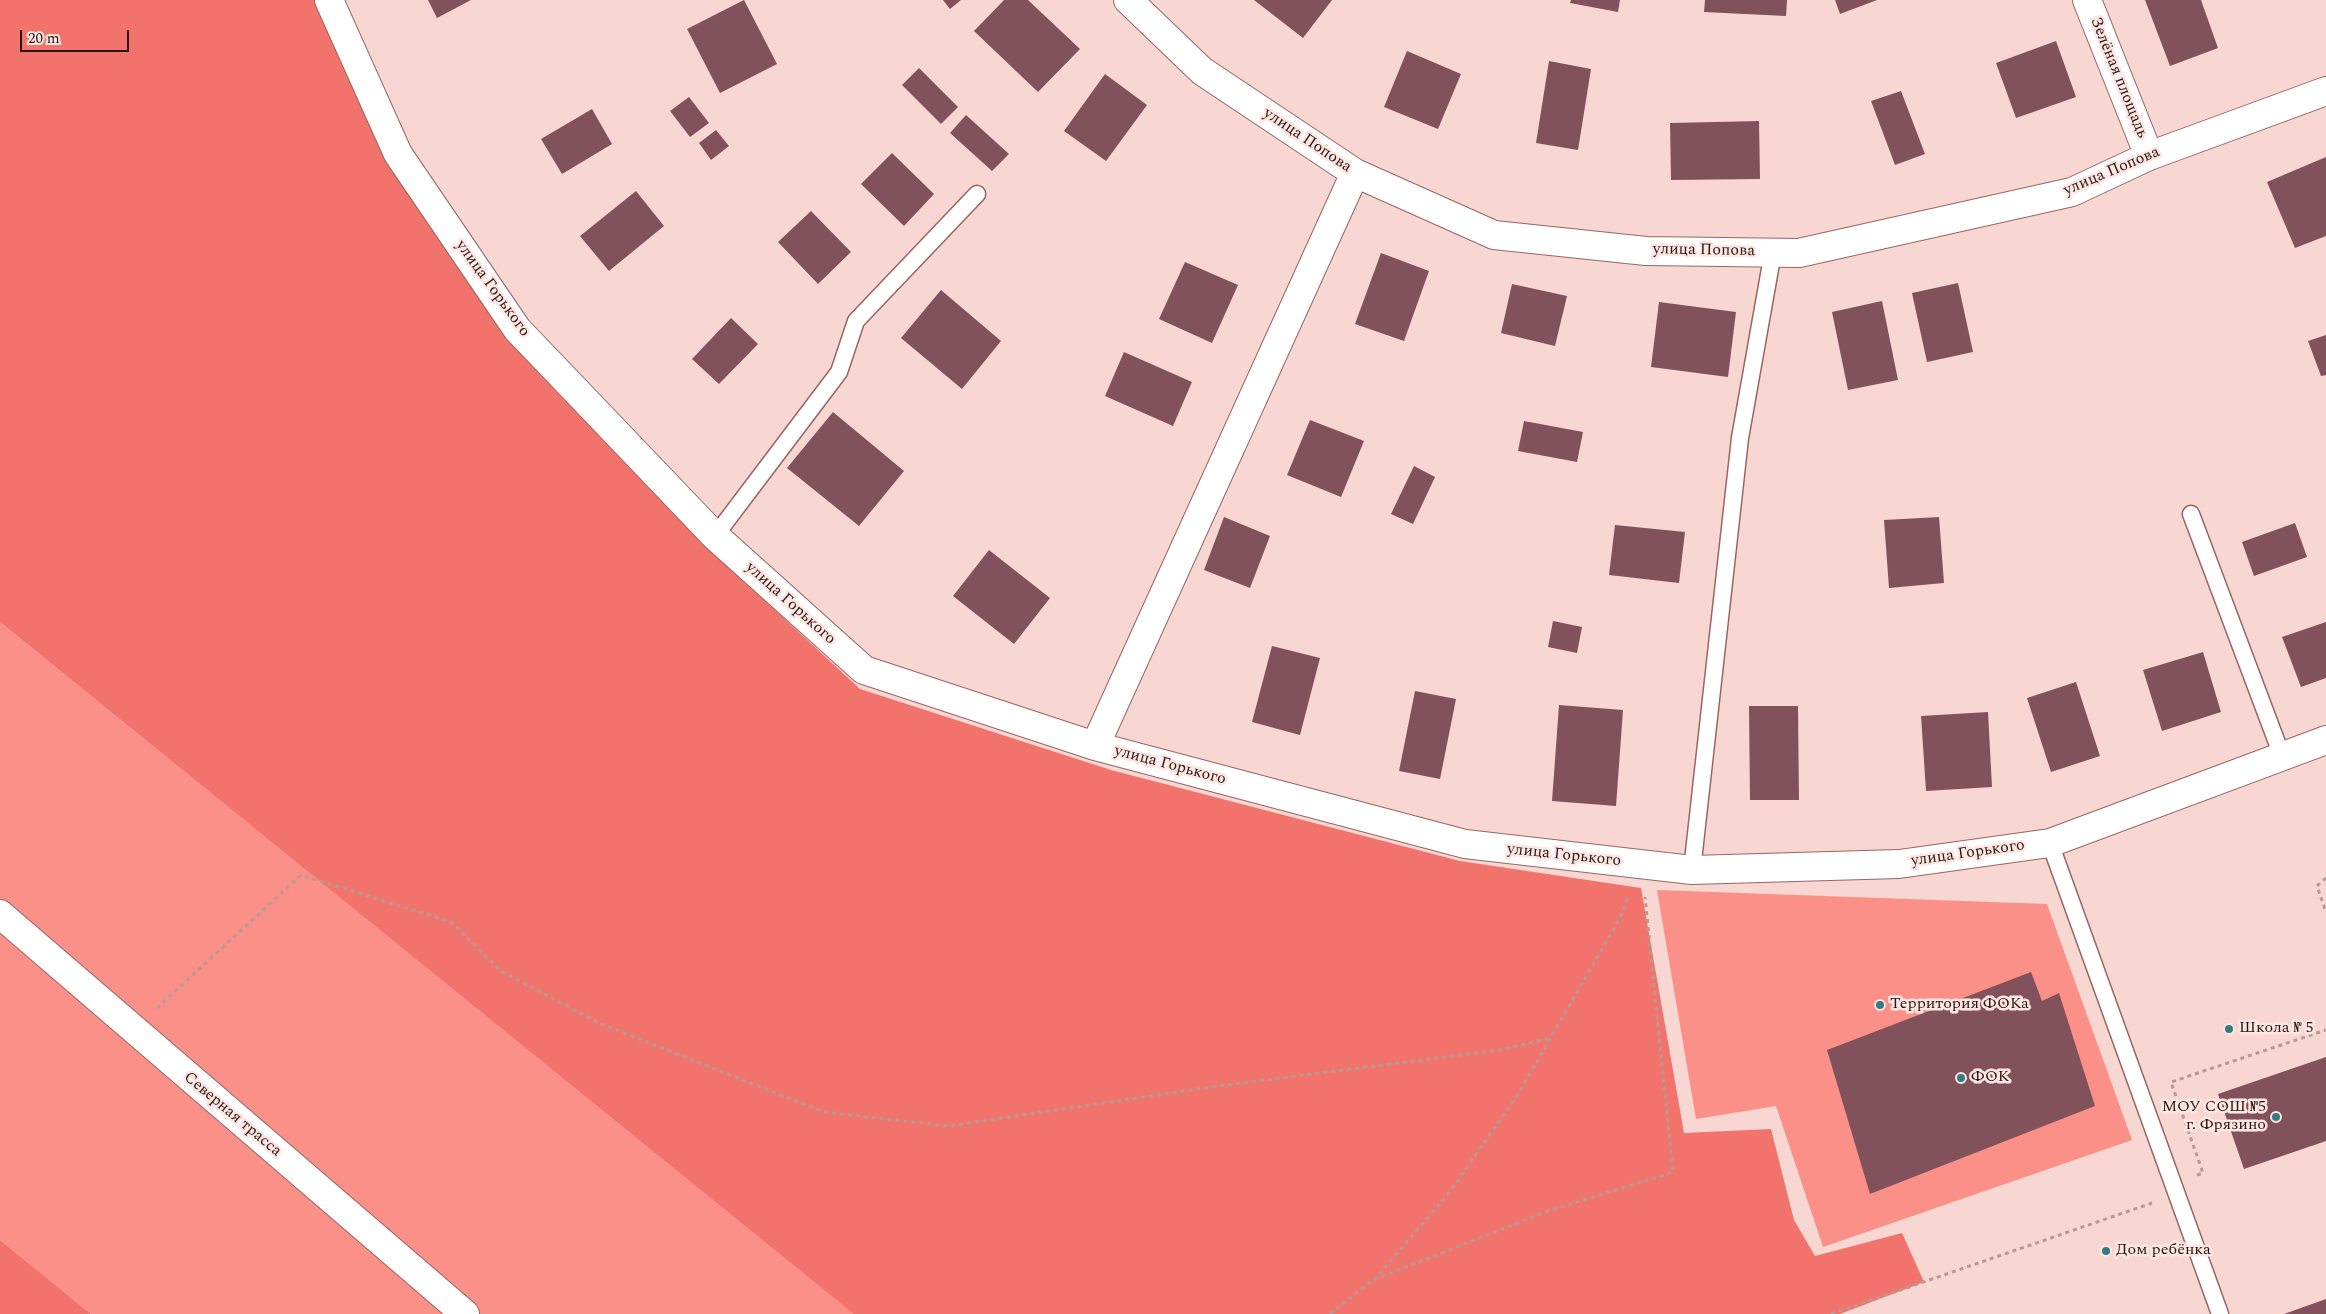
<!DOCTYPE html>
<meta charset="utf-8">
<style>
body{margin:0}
#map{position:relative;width:2326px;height:1314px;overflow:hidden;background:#f8d6d2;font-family:Spectral,serif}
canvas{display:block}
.scale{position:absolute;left:20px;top:30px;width:109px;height:22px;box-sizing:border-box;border:2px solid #291614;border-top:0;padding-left:6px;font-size:15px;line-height:18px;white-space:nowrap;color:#291614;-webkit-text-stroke:4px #fee6e3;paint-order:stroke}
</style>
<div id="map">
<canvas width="2326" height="1314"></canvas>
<div class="scale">20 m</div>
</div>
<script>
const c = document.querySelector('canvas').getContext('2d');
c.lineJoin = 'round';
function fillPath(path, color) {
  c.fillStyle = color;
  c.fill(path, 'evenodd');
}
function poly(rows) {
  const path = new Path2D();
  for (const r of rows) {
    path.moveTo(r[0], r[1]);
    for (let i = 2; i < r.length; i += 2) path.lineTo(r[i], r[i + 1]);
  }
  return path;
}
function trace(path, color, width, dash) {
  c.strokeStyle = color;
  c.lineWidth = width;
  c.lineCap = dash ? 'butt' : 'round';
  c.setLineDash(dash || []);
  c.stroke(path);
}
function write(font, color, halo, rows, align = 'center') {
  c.font = font + ' Spectral,serif';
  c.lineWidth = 5;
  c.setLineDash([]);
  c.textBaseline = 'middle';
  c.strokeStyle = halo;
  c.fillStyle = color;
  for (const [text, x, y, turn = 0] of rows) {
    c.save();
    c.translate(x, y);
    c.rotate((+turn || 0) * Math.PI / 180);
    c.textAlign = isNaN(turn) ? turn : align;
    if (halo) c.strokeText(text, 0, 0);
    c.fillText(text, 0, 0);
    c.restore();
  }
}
fillPath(poly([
 [0,622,734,1216,882,1314,91,1314,0,1240],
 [1657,890,2047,904,2132,1140,1823,1247,1776,1106,1696,1119]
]), '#fa9087');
fillPath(poly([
 [0,0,325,0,399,165,534,367,720,559,860,689,1111,770,1460,861,1641,888,1684,1133,1771,1129,1794,1220,1815,1256,1902,1233,1924,1282,1840,1314,854,1314,0,622],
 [0,1240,91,1314,0,1314]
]), '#f2736b');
fillPath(poly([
 [428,0,471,0,437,18],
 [744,0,777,64,720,93,687,29],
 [943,0,961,0,950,9],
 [1004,0,1028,0,1080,49,1038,92,974,31],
 [1254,0,1332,0,1303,38],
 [1571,0,1620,0,1618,12,1570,3],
 [1705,0,1787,0,1786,16,1704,12],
 [1835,0,1877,0,1840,14],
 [2145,0,2201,0,2218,48,2170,66],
 [2056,41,2076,97,2016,118,1996,63],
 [1407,51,1461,74,1438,129,1384,107],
 [1549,61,1591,69,1578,150,1536,143],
 [919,68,958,107,941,124,902,85],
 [1105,74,1147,105,1106,161,1064,131],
 [1901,91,1925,154,1895,165,1871,101],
 [689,97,709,123,690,137,670,111],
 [592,109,612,144,562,174,541,139],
 [966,115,1009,154,992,171,950,133],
 [1759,121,1760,179,1671,180,1670,123],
 [716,130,729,146,711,160,699,143],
 [892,153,934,194,904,226,861,184],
 [2326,157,2326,236,2295,248,2267,182],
 [636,191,664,226,609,271,580,236],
 [811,211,851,252,818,284,778,242],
 [1381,253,1429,271,1404,341,1355,324],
 [1185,262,1238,285,1212,343,1159,319],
 [1958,283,1973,352,1927,362,1912,293],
 [1512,284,1567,296,1555,346,1501,333],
 [941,290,1001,341,962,389,901,338],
 [1882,301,1898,380,1848,390,1832,312],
 [1659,302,1736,312,1728,377,1651,367],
 [731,318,758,344,719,384,692,359],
 [2326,335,2326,375,2321,376,2308,341],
 [1124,352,1192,382,1173,426,1105,396],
 [833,412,904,471,859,526,787,468],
 [1310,420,1364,441,1341,497,1287,475],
 [1524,421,1583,432,1577,462,1518,451],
 [1414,466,1435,477,1413,524,1391,514],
 [1224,517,1270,536,1250,588,1204,570],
 [1939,517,1944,583,1889,588,1884,520],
 [2295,523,2307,557,2254,576,2242,542],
 [1615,525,1685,532,1679,583,1609,575],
 [989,550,1050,598,1014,644,953,596],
 [1553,621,1582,627,1577,653,1548,647],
 [2326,622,2326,678,2301,687,2282,637],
 [1272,646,1320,658,1300,735,1252,722],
 [2203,652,2221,712,2162,731,2143,670],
 [2076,682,2100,756,2051,772,2027,698],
 [1415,691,1456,699,1440,779,1399,771],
 [1559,705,1623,710,1616,806,1552,801],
 [1749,706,1798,706,1799,800,1750,800],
 [1988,712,1992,787,1926,791,1921,716],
 [2031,972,2042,1001,2059,993,2095,1106,1870,1194,1827,1050],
 [2326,1057,2326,1141,2244,1169,2218,1094],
 [2326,1299,2326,1314,2284,1314]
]), '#82525c');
const service = poly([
 [2191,514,2282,756],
 [715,536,839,372,856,321,977,194],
 [2050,843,2220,1314],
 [1692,870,1740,438,1773,252]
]);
const minor = poly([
 [329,0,398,154,517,329,715,536,864,670,1095,746,1465,844,1692,870,1899,864,2050,843,2326,740],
 [1128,0,1202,71,1355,173,1494,235,1646,251,1799,253,2072,192,2149,156,2326,91],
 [2087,0,2149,156],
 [1095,746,1355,173],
 [0,914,465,1314]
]);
trace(service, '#976661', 19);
trace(minor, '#976661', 30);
trace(poly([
 [2326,878,2317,886,2326,912],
 [157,1008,301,875,451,922,501,971,601,1024,824,1112,948,1126,1218,1086,1500,1050,1550,1038],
 [2197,1175,2203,1173,2171,1082,2326,1030],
 [1374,1280,1448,1194,1517,1096,1620,918,1629,895],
 [1330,1314,1373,1280,1548,1211,1673,1172,1645,897],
 [1831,1314,2152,1203]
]), '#b79996', 3, [4, 4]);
trace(service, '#fff', 16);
trace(minor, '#fff', 28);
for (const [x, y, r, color] of [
 [1880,1005,5,"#327b82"],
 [2229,1029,5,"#327b82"],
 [1961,1078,5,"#327b82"],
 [2276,1117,5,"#327b82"],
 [2106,1251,5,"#327b82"]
]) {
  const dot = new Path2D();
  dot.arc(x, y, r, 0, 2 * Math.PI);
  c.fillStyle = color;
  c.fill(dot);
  trace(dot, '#fee6e3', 2);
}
write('16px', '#291614', '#fee6e3', [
 ["Зелёная площадь",2118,78,68],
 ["улица Попова",1307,141,34],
 ["улица Попова",2112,172,-23],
 ["улица Попова",1704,251,1],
 ["улица Горького",492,289,54],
 ["улица Горького",790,604,42],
 ["улица Горького",1170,766,15],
 ["улица Горького",1968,854,-8],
 ["улица Горького",1564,856,6],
 ["Северная трасса",232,1115,40]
]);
write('16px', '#291614', '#fee6e3', [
 ["Территория ФОКа",1890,1005],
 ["Школа № 5",2239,1029],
 ["ФОК",1971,1078],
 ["МОУ СОШ №5",2266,1108,"right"],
 ["г. Фрязино",2266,1126,"right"],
 ["Дом ребёнка",2116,1251]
], 'left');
</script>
